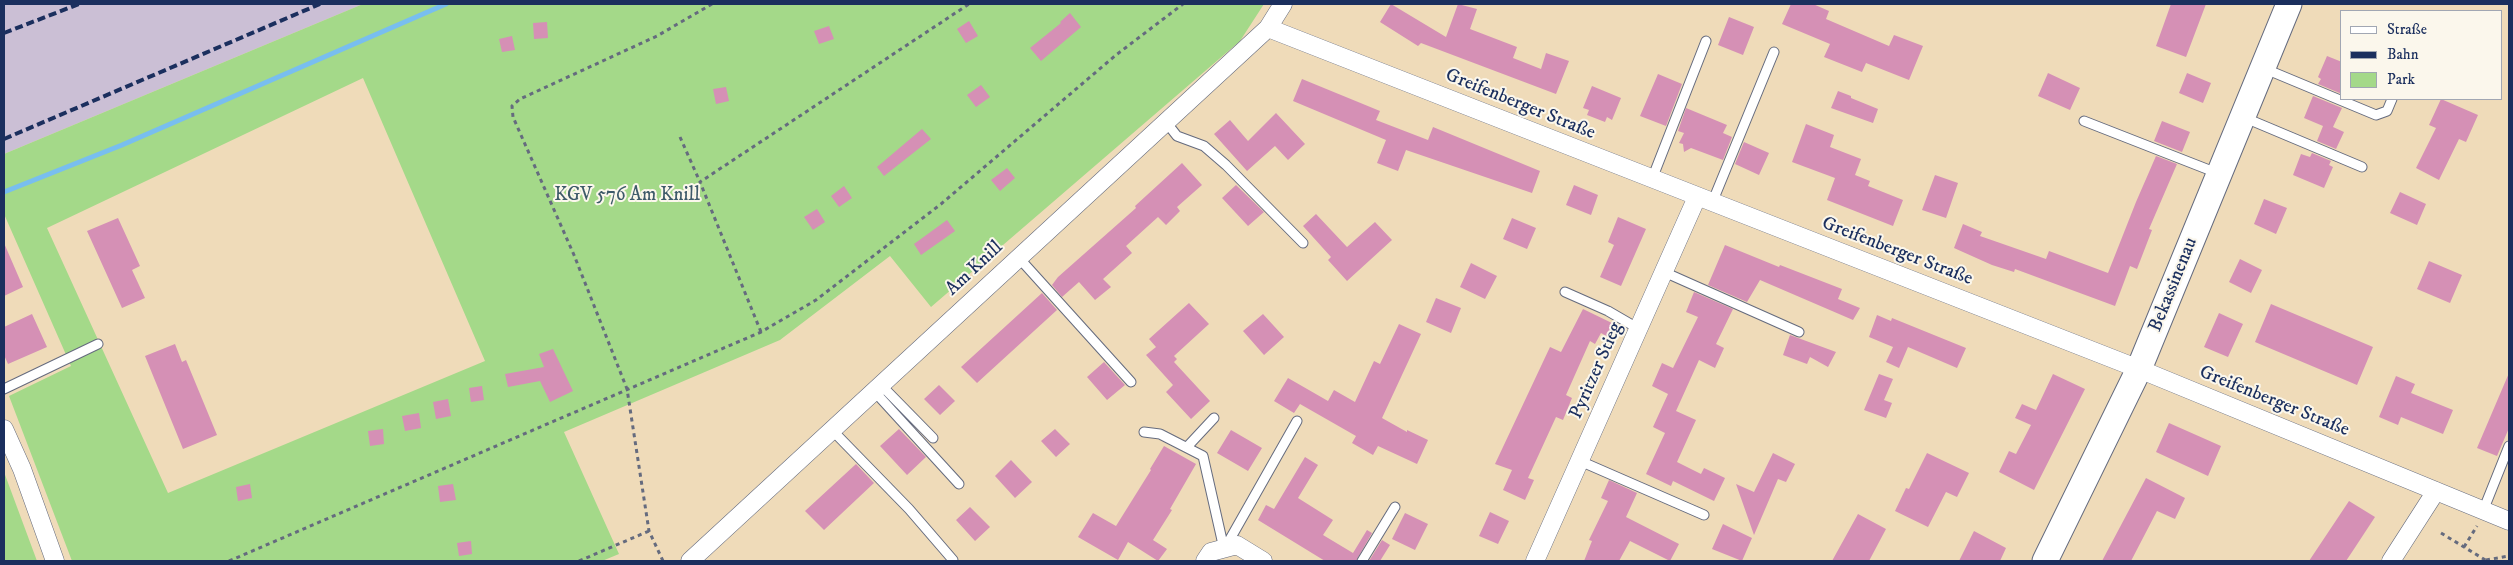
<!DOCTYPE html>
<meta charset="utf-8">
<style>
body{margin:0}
#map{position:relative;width:2513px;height:565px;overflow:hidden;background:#efdbb9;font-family:"IM FELL DW Pica",serif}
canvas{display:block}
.frame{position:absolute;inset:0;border:5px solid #1b2f5e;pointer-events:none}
.legend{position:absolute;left:2340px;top:10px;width:162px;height:90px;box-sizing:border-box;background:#fbf7ec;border:1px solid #a1a7b3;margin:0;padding:6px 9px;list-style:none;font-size:15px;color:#1b2f5e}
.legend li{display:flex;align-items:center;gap:10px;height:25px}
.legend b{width:25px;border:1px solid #a1a7b3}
</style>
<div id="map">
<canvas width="2513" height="565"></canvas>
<div class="frame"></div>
<ul class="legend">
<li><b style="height:6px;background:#fff"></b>Straße</li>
<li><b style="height:6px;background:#1b2f5e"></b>Bahn</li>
<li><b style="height:14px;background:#a4d989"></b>Park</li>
</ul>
</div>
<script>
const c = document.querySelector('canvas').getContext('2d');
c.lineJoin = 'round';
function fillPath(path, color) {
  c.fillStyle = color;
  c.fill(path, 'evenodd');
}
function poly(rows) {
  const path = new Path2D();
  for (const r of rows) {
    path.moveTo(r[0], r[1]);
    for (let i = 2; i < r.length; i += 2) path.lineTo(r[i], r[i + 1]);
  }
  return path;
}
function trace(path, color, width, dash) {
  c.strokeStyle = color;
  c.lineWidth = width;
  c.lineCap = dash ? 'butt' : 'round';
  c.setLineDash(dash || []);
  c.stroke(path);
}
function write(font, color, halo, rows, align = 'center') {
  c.font = font + ' "IM FELL DW Pica",serif';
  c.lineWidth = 4;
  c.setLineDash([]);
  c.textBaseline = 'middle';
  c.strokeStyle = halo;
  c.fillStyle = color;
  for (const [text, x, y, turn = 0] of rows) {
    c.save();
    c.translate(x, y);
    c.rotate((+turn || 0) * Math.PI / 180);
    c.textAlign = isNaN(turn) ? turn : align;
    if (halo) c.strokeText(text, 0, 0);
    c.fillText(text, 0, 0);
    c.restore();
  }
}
fillPath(poly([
 [4,4,363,4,4,154]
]), '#cbbfd5');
fillPath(poly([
 [363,4,1264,4,1240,41,931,307,890,256,780,340,564,432,619,554,602,561,72,561,9,396,71,366,4,214,4,154],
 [363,78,485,361,168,493,47,228],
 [4,472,37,561,4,561]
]), '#a4d989');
trace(poly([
 [4,192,122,145,446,4]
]), '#78beef', 5);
fillPath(poly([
 [1391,4,1446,37,1458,4,1477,9,1470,29,1517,47,1513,58,1541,69,1546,53,1569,61,1556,94,1421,43,1418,46,1380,22],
 [1791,4,1813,4,1829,11,1826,19,1889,46,1894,35,1923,46,1909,80,1866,63,1862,72,1824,57,1830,44,1782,24],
 [2171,4,2206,4,2186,57,2156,46],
 [1070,13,1081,27,1041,61,1030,48,1061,23,1060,22],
 [1729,17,1754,27,1743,55,1718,45],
 [969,21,978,36,966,43,957,29],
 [547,22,548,38,534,39,533,23],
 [829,26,834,39,819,44,814,31],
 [512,36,515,50,502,52,499,39],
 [2327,56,2342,62,2342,94,2318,84,2321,79,2318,77],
 [2048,73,2080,88,2070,110,2038,96],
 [2187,73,2211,83,2203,103,2179,93],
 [1658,74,1682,84,1666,126,1640,116],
 [1302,79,1380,111,1376,120,1428,140,1433,127,1540,171,1532,193,1406,150,1398,171,1377,163,1386,140,1293,101],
 [981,85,990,97,976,107,967,95],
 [1592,86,1621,98,1612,120,1607,117,1605,122,1587,115,1589,110,1583,108],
 [726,87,729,101,716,104,713,89],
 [1838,91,1851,96,1851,98,1878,109,1873,123,1831,108],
 [2313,96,2342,108,2333,127,2344,132,2336,149,2317,141,2323,126,2304,118],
 [2441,99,2478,115,2466,142,2459,139,2439,180,2416,168,2436,128,2429,125],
 [1686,108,1727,125,1723,133,1732,137,1723,160,1691,148,1684,152,1683,144,1679,143,1684,133,1678,131],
 [1276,113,1305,144,1288,160,1275,146,1247,171,1214,134,1230,120,1248,141],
 [2162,121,2190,132,2182,152,2154,141],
 [1806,124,1834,135,1830,147,1861,159,1855,175,1870,181,1868,186,1903,200,1893,226,1827,200,1835,178,1792,162],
 [922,129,931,139,884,176,877,167],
 [1744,142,1769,153,1759,175,1735,164],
 [2312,153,2331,161,2329,165,2333,167,2324,188,2293,175,2301,154,2310,157],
 [2156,156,2177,164,2149,229,2152,230,2137,269,2130,266,2115,306,2015,269,2014,272,1992,265,1954,248,1963,224,1982,232,1980,236,2046,259,2049,251,2108,273,2136,202],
 [1182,163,1202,185,1177,207,1180,211,1166,225,1158,217,1126,246,1132,253,1103,279,1111,287,1095,300,1079,282,1062,297,1052,285,1058,277,1136,208,1135,206],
 [1007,168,1015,178,1000,191,991,180],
 [1935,175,1958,183,1946,218,1922,210],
 [1236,185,1264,212,1248,226,1222,198],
 [1574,185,1598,195,1591,215,1566,205],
 [844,186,852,198,839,207,831,196],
 [2400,192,2426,204,2417,225,2390,213],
 [2264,199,2287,208,2276,234,2254,224],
 [817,209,825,222,813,230,804,217],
 [1316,214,1347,247,1375,222,1392,240,1347,281,1328,260,1331,257,1303,226],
 [1618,217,1646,229,1621,286,1600,277,1614,245,1608,242],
 [118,218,140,266,132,270,145,298,122,308,87,231],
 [1512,218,1536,228,1527,249,1503,239],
 [947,220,955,231,921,255,914,244],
 [4,243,23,287,4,296],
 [1725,245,1779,267,1780,265,1842,289,1838,299,1860,308,1853,320,1760,280,1747,302,1708,285],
 [2240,259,2262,270,2251,293,2229,282],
 [2429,261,2462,275,2450,303,2417,289],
 [1471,263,1497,276,1485,299,1460,287],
 [1694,292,1733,309,1716,344,1724,348,1715,368,1699,360,1676,411,1696,420,1677,462,1701,474,1704,468,1725,478,1714,501,1673,481,1671,486,1646,474,1665,433,1653,427,1668,394,1652,386,1662,363,1673,368,1698,317,1686,312],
 [1042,293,1057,310,977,383,961,367],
 [1436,298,1461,308,1451,333,1426,322],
 [1189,303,1209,324,1174,356,1177,359,1174,362,1210,401,1191,419,1166,392,1173,385,1146,355,1156,347,1149,339],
 [2271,304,2373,347,2357,385,2255,342],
 [1583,309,1614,324,1608,337,1601,333,1595,344,1590,341,1566,395,1572,398,1563,420,1556,417,1528,478,1534,480,1525,500,1503,490,1512,470,1495,464,1550,347,1561,352],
 [2219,313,2243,324,2228,357,2204,347],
 [32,314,47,347,8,364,4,355,4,327],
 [1263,314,1284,337,1264,355,1243,331],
 [1877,315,1891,321,1892,318,1966,348,1957,368,1908,347,1899,368,1886,362,1893,347,1869,337],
 [1399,324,1421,334,1382,418,1407,432,1407,430,1428,440,1417,464,1378,446,1373,455,1352,443,1356,436,1300,404,1294,413,1274,401,1288,378,1328,401,1334,390,1355,402,1374,361,1380,364],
 [1790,335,1836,352,1828,367,1810,357,1807,364,1783,355],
 [175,344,182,362,186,360,217,435,183,449,145,356],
 [553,349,573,391,550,402,540,381,508,387,505,374,544,367,539,354],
 [1104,362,1125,385,1107,400,1087,377],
 [2509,373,2509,428,2497,456,2477,448],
 [1879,374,1893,379,1884,400,1892,403,1886,418,1864,410],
 [2053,374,2085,389,2034,490,1999,472,2009,451,2016,454,2031,425,2015,418,2022,404,2036,410],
 [2396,376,2415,384,2411,393,2453,410,2443,434,2401,417,2398,425,2379,417],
 [939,385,955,401,940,415,924,399],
 [482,386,484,400,471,402,469,388],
 [448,399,451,416,436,419,433,402],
 [419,413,421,428,405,431,402,416],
 [2169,423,2221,446,2208,476,2156,452],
 [383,429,384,444,370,446,368,431],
 [899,429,926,457,907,475,880,446],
 [1055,429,1070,444,1056,457,1041,441],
 [1231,430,1262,448,1248,471,1217,453],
 [1164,446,1196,464,1170,509,1172,510,1153,540,1167,549,1158,561,1128,542,1118,560,1078,537,1093,513,1116,526,1151,470,1150,469],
 [1773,453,1795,464,1786,482,1778,479,1754,535,1736,484,1754,492],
 [1927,453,1969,473,1957,497,1946,492,1928,527,1895,511,1906,488,1909,489],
 [1305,457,1318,465,1298,498,1333,520,1323,535,1353,553,1367,530,1372,533,1356,561,1325,561,1258,520,1266,505,1274,509],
 [1011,460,1032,482,1015,498,995,476],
 [856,464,874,483,824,530,805,511],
 [2146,478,2185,498,2175,519,2157,511,2131,561,2102,561],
 [1609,480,1637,493,1626,517,1679,544,1670,561,1630,541,1619,561,1584,561,1592,541,1589,540,1608,501,1601,498],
 [250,484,252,498,238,501,236,487],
 [453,484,456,500,440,502,438,486],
 [2349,501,2375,517,2354,549,2346,561,2309,561],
 [970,507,990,527,975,541,956,520],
 [1490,512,1509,521,1498,544,1479,536],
 [1405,513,1428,524,1415,550,1392,539],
 [1858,514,1886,529,1869,561,1832,561],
 [1723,524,1752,538,1742,561,1712,549],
 [1974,531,2006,548,2000,561,1959,561],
 [1382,540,1390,545,1380,561,1369,561],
 [471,541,472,554,459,556,457,543]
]), '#d590b5');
const lane = poly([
 [2263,68,2376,115,2387,111,2392,99],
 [2243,117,2362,167],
 [2084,121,2217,173],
 [1166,122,1177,136,1204,146,1226,165,1303,243],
 [1652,179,1706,41],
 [1712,203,1774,52],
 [1019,258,1131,382],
 [1664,272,1799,332],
 [1565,292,1608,311,1639,329],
 [881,385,933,438],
 [4,389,98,344],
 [874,391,959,484],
 [832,430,909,509,953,560],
 [1144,432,1160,434,1203,456,1224,549],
 [1187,447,1214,418],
 [1580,461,1704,515],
 [2483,511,2509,446],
 [1225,548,1297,421],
 [1362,561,1395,507]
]);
const street = poly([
 [1268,28,2139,369,2509,521],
 [4,429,22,469,55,561],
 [690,561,1268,28,1283,4],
 [1205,561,1211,552,1237,545,1263,561],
 [1535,561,1697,197],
 [2391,561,2436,491]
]);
const secondary = poly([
 [2045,561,2139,369,2289,4]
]);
trace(lane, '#656b7e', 11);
trace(street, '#656b7e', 19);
trace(secondary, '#656b7e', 27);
trace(poly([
 [680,137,700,182],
 [761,332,700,182,969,4],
 [2441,533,2487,561],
 [2464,547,2477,526],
 [2486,560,2509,556],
 [229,561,761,332,816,300,941,204,1116,55,1183,4],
 [579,561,649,531],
 [663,561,649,531,627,389,574,255,513,117,512,106,520,99,657,36,712,4]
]), '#656b7e', 3, [4, 4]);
trace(lane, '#fff', 9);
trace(street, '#fff', 18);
trace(secondary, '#fff', 25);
trace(poly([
 [4,33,79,4],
 [4,139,320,4]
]), '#1b2f5e', 4, [8, 4]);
write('19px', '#1b2f5e', '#fbf7ec', [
 ["Greifenberger Straße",1520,105,22],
 ["Greifenberger Straße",1897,252,21],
 ["Am Knill",975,269,-43],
 ["Bekassinenau",2174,285,-68],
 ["Pyritzer Stieg",1597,371,-66],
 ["Greifenberger Straße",2274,402,22]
]);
write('19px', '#3d5a69', '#fbf7ec', [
 ["KGV 576 Am Knill",627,196]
]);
</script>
